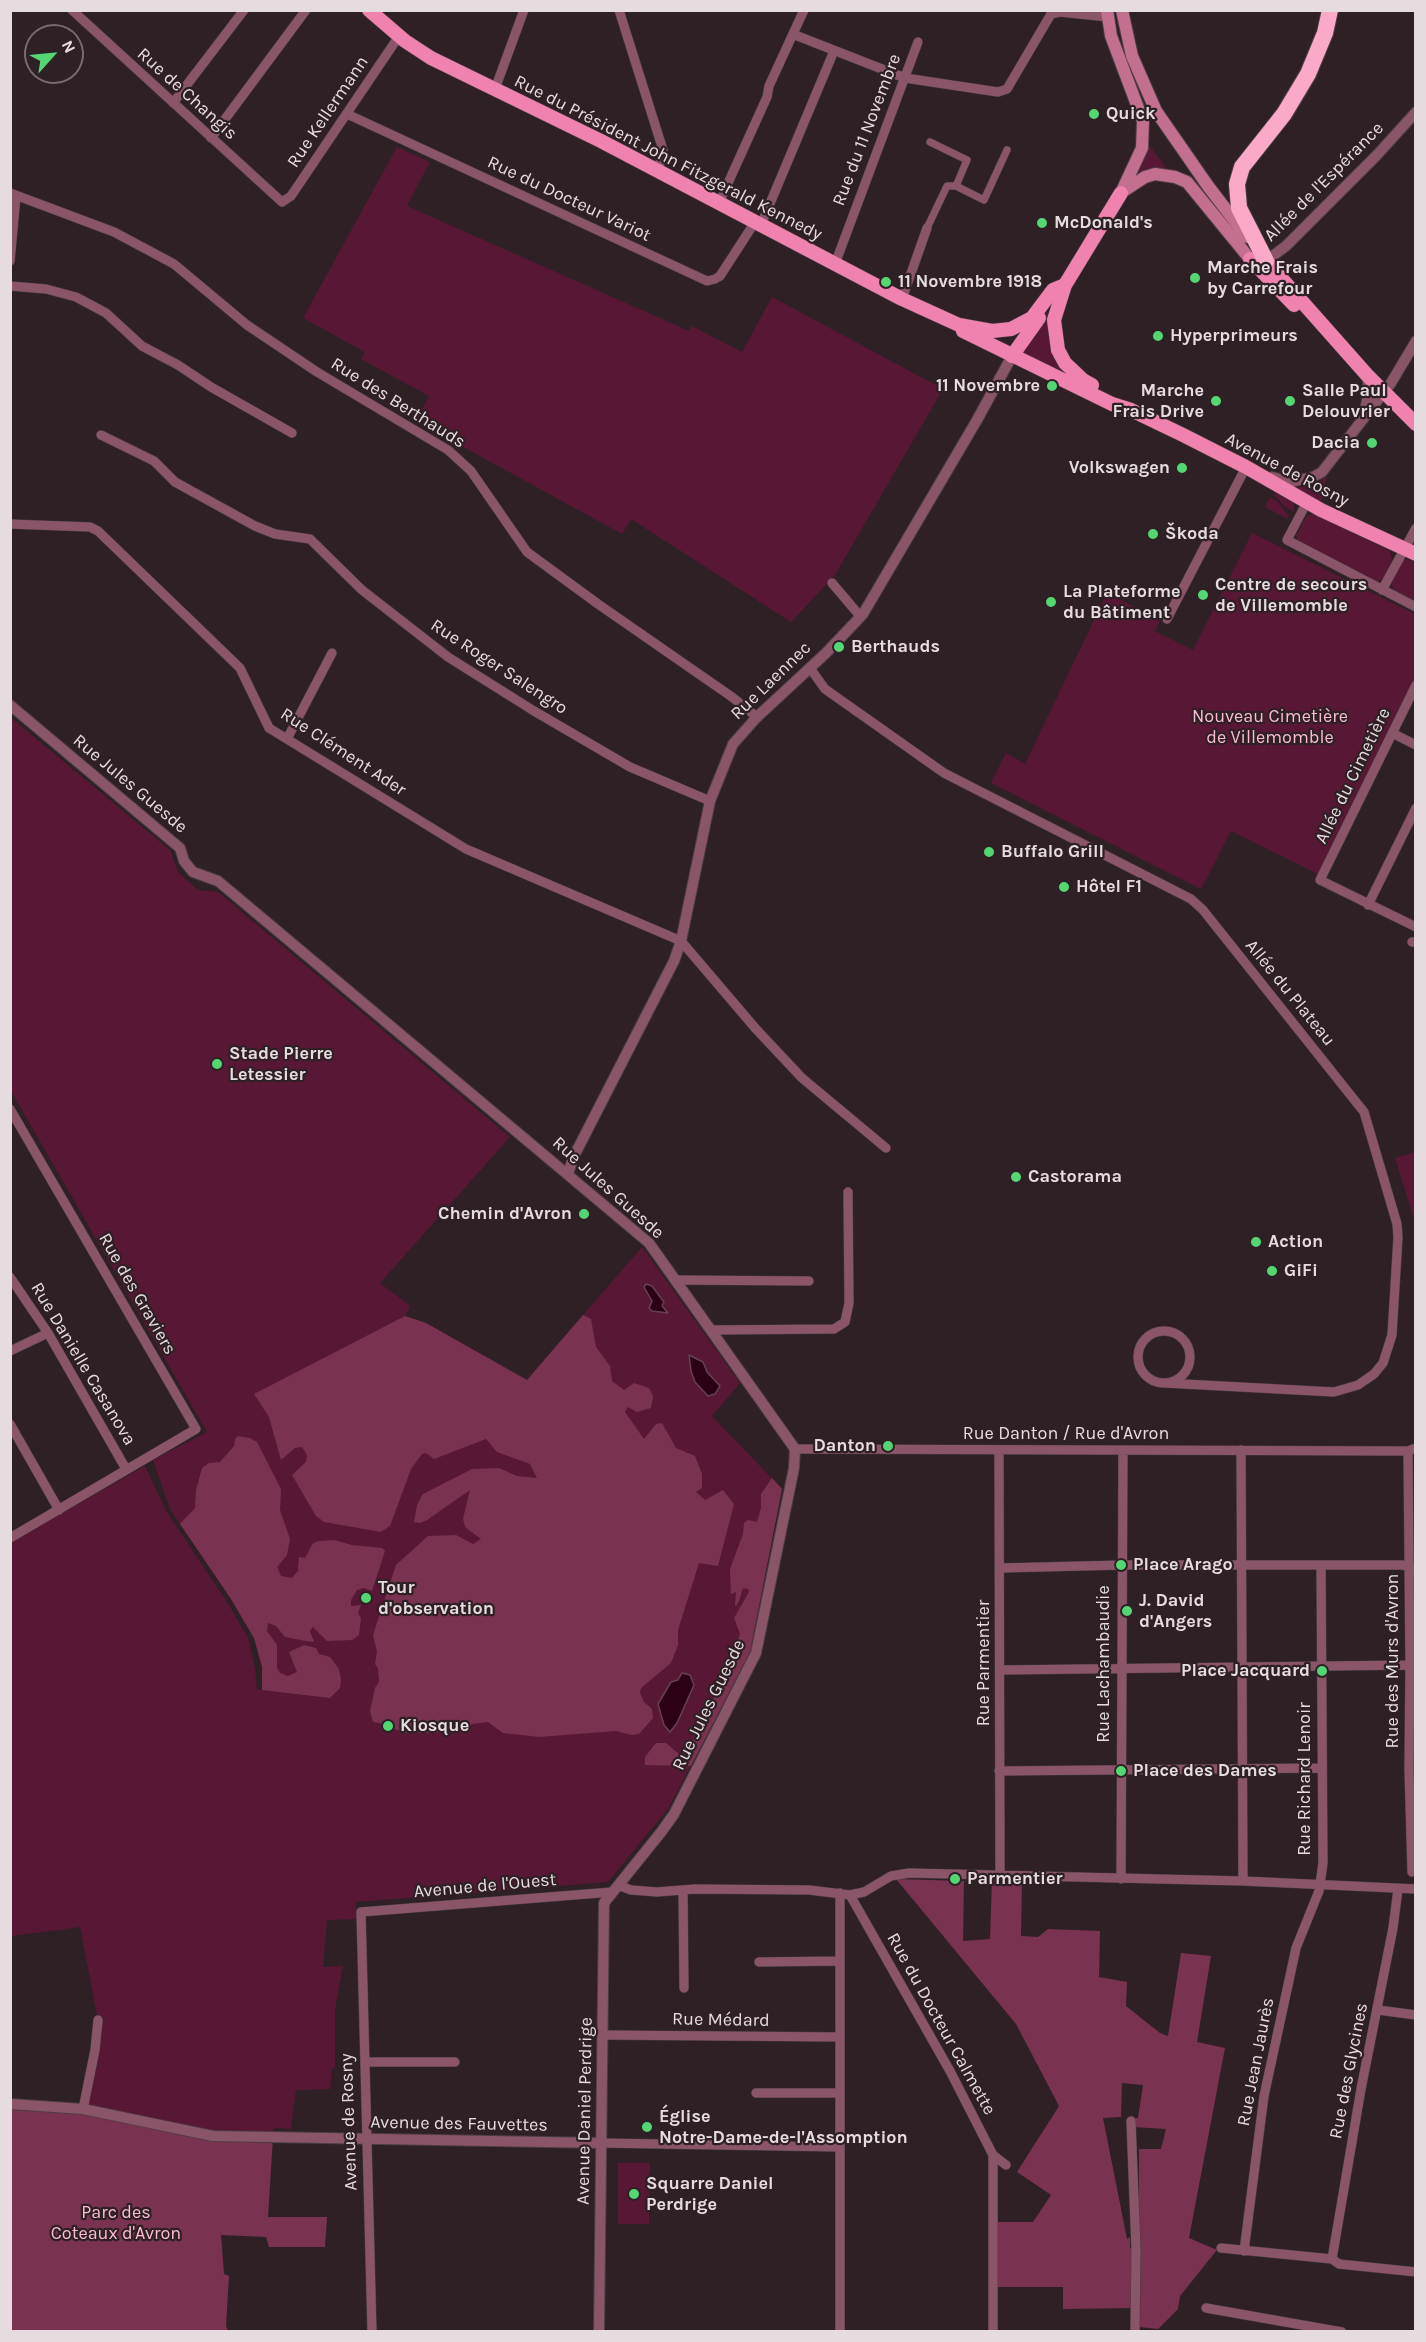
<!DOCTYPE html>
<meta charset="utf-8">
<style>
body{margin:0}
#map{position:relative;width:1426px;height:2342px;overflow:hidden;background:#2f2025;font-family:Karla,sans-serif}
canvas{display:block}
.frame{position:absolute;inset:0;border:12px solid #e6dcdf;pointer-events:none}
.north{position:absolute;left:24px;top:24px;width:60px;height:60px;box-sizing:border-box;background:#2f2025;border:2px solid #786b6f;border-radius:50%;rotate:63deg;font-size:16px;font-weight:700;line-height:24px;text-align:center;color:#e6dcdf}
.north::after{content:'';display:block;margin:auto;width:21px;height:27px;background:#53d673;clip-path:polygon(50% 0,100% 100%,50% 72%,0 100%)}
</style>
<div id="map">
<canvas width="1426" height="2342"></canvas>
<div class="frame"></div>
<div class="north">N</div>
</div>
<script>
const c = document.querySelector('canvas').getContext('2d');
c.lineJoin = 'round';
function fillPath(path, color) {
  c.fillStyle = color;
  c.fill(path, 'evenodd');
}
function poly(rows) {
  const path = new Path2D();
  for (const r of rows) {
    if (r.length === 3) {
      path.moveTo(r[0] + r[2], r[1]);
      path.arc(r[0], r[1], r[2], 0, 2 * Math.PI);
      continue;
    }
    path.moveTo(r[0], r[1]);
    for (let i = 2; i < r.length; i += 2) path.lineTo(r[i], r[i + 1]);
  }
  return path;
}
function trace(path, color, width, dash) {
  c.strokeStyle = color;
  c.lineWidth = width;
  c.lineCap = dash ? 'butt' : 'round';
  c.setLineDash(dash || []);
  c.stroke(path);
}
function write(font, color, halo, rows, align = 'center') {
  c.font = font + ' Karla,sans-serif';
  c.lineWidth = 4.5;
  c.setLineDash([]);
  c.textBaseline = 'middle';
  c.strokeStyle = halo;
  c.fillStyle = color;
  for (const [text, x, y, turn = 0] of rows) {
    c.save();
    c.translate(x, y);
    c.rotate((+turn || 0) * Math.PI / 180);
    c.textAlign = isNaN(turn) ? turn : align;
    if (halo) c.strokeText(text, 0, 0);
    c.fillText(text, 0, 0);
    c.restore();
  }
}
fillPath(poly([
 [1148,144,1168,170,1151,171,1135,175,1142,163],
 [397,147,430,162,407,206,689,331,692,326,742,352,772,297,943,389,835,575,791,622,631,519,622,534,416,421,429,396,361,359,365,352,303,318],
 [1047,310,1049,343,1055,361,1064,374,1017,351],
 [1327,477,1320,503,1294,488,1313,484],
 [1276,493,1294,503,1294,512,1285,507,1274,495],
 [1270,497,1277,501,1289,516,1287,519,1265,507],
 [1313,513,1390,551,1392,560,1384,578,1378,581,1374,580,1299,542,1296,536,1306,517],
 [1252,533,1415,614,1415,680,1320,875,1231,831,1201,889,991,783,1006,753,1025,764,1107,593,1160,620,1155,631,1193,650],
 [1406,559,1415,562,1415,601,1395,591,1391,584,1402,561],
 [10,717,170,850,178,872,198,890,218,892,510,1137,380,1283,410,1306,405,1316,426,1323,527,1380,642,1247,740,1383,712,1416,782,1489,750,1652,668,1809,608,1882,356,1902,356,1919,327,1920,323,1967,343,1966,335,2009,335,2068,332,2068,330,2089,296,2090,291,2129,273,2128,273,2137,213,2136,83,2109,98,2020,80,1927,11,1936,11,1542,145,1466,166,1511,227,1602,248,1638,255,1668,257,1690,262,1690,262,1667,254,1638,231,1599,170,1509,153,1460,207,1432,11,1091],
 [1415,1152,1416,1152,1415,1222,1395,1158],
 [618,2163,650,2163,649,2224,618,2224]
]), '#591736');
fillPath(poly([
 [583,1315,591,1319,596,1347,610,1366,612,1381,624,1390,634,1383,649,1388,653,1396,651,1408,637,1412,628,1407,625,1412,644,1439,656,1424,662,1423,676,1448,695,1456,702,1474,702,1488,696,1492,705,1500,723,1490,734,1504,718,1566,699,1563,678,1630,678,1645,671,1663,641,1688,640,1693,644,1702,652,1709,653,1718,639,1734,631,1735,616,1731,539,1737,503,1733,488,1722,472,1724,464,1732,405,1733,392,1728,390,1725,373,1722,370,1711,375,1688,379,1682,378,1668,375,1664,377,1652,373,1635,396,1565,428,1536,456,1535,473,1544,481,1539,465,1527,463,1519,470,1490,427,1520,420,1523,414,1522,417,1505,423,1494,472,1469,499,1468,517,1476,537,1478,530,1464,497,1452,486,1439,434,1459,426,1453,422,1454,411,1469,390,1526,381,1532,324,1522,316,1516,292,1475,306,1462,307,1455,302,1447,295,1448,281,1460,269,1417,254,1394,405,1316,426,1323,527,1380],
 [238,1436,250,1438,257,1442,281,1489,280,1510,290,1539,287,1555,277,1567,281,1576,292,1578,298,1571,299,1557,305,1558,313,1543,319,1541,334,1540,352,1545,382,1548,385,1551,372,1591,364,1588,357,1590,351,1600,351,1606,361,1605,358,1613,361,1618,359,1635,352,1640,327,1641,313,1627,310,1631,314,1642,306,1641,285,1637,276,1626,268,1623,267,1631,277,1645,277,1668,280,1673,288,1676,297,1672,289,1652,304,1645,316,1648,319,1654,330,1657,339,1669,341,1680,340,1688,330,1698,262,1690,262,1667,254,1638,231,1599,180,1524,195,1508,196,1490,202,1468,209,1463,220,1462,234,1446,235,1439],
 [772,1478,782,1489,750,1652,691,1766,645,1765,645,1757,656,1743,666,1743,680,1755,685,1751,689,1743,697,1736,711,1702,723,1685,725,1676,740,1634,734,1618,749,1592,748,1589,743,1588,739,1601,736,1606,735,1605,736,1592,731,1594,730,1569,743,1534,744,1523,748,1520,757,1522,761,1508,761,1494],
 [896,1879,964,1881,963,1941,990,1939,992,1880,1022,1880,1021,1936,1038,1937,1048,1929,1100,1931,1099,1977,1127,1982,1126,2006,1160,2033,1168,2036,1181,1953,1211,1956,1197,2042,1225,2048,1189,2238,1217,2250,1180,2296,1178,2309,1158,2329,1139,2327,1139,2149,1161,2149,1166,2129,1133,2127,1133,2118,1138,2118,1143,2085,1122,2083,1121,2117,1103,2118,1127,2239,1130,2237,1130,2248,1134,2251,1134,2308,1063,2309,1063,2287,997,2287,996,2222,1033,2222,1051,2195,1017,2172,1059,2106,1016,2024],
 [10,2104,83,2109,213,2136,273,2137,268,2217,327,2217,325,2247,269,2247,266,2237,221,2235,224,2274,229,2276,226,2326,228,2331,11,2331]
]), '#7a3251');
const water = poly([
 [646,1284,652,1286,664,1302,662,1306,668,1313,652,1311,649,1308,652,1301,644,1287,646,1284],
 [689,1355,703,1362,707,1372,720,1386,715,1394,708,1396,695,1382,691,1371,689,1355],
 [682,1673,690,1675,694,1685,677,1723,670,1732,664,1725,658,1704,671,1682,678,1680,682,1673]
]);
fillPath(water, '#2c0014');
trace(water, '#644251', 1.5);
const pedestrian = poly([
 [930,142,967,160,956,186],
 [927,228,947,186,956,186,984,200,1007,150]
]);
const minor = poly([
 [72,10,282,202,291,196,399,36],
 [619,10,663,150,658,171],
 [795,35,905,78,998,92,1007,89,1051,14,1060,12,1108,17],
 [495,89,524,10],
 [173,103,244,10],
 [347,114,707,281,715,279,720,276,755,222],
 [211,138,306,10],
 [10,193,114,232,174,264,247,325,317,372,448,450,471,471,527,552,598,604,732,697,757,717],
 [719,203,767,97,769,86,804,10],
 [761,225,834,51],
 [10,261,16,196],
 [835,264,918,42],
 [10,286,46,289,76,297,106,313,142,346,178,365,211,387,292,433],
 [902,299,927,228],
 [101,435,154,461,175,482,255,526,275,534,310,539,362,590,448,657,534,711,630,767,710,801],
 [1307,502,1287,540,1416,607],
 [10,524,90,527,98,531,240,668,269,728,466,849,681,941,756,1029,802,1078,886,1148],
 [832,583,860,616],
 [1382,590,1416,528],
 [1167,619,1246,467],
 [810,668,825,689,944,773,1191,899,1203,910,1364,1112,1397,1224,1398,1237,1392,1335,1383,1363,1374,1374,1358,1385,1334,1392,1165,1383],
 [1416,685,1320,880,1416,927],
 [1392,733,1416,745],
 [287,739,332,653],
 [1368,905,1416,808],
 [1412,942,1416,942],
 [10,1109,196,1429,10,1538],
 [10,1277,48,1333,126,1469],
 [676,1280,809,1281],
 [711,1330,834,1329,845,1322,849,1303,848,1192],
 [1164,1357,26],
 [10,1351,48,1333],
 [10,1424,59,1510],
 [795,1449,1408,1451,1416,1448],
 [999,1450,1000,1875],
 [1241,1450,1243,1881],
 [1408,1451,1410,1665,1409,1769,1412,1872],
 [1001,1568,1122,1565,1403,1565,1416,1571],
 [1001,1670,1410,1665],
 [999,1771,1321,1768],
 [1121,1879,1123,1450],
 [618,1885,631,1890,657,1892,695,1889,809,1890,850,1895,864,1892,891,1876,909,1873,1243,1881,1416,1889],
 [683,1890,684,1988],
 [850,1895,950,2071,993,2155,1006,2165],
 [759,1962,840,1961],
 [1378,2010,1416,2015],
 [602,2035,840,2037],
 [365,2062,455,2062],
 [756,2093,839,2093],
 [83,2109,95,2050,98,2020],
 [1131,2121,1136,2250,1135,2332],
 [601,2143,839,2147],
 [993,2155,993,2332],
 [1221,2248,1332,2259,1339,2264,1416,2272],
 [1244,2251,1264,2096,1296,1948,1319,1891,1323,1863,1321,1565],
 [1332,2259,1361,2089,1393,1928,1398,1889],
 [1206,2308,1342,2332],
 [372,2332,361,1912,612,1892],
 [840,2332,840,1893]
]);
const tertiary = poly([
 [1261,262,1266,261,1286,246,1377,155,1416,112],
 [1365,411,1369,389,1367,375],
 [1272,477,1290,482,1313,477,1322,472,1391,383,1416,341],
 [10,705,180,848,184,861,193,872,218,881,649,1243,795,1449,794,1468,756,1653,674,1814,662,1831,604,1903,599,2332],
 [568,1174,573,1158,674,961,681,941,710,801,733,744,757,717,826,653,863,614,977,420,1012,356],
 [10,2104,83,2109,213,2136,601,2143]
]);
const secondary = poly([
 [1107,10,1111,36,1143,121,1142,148,1121,193],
 [1122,10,1132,56,1156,111,1208,186,1247,237],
 [1122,192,1145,177,1155,174,1175,177,1187,182,1250,259]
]);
const primary = poly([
 [369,10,405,41,431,58,601,141,902,299,959,325,992,331,1011,329,1032,318,1053,290,1065,285],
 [1250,259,1294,305],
 [1266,261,1367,375,1416,424],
 [1065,285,1054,320,1058,350,1065,363,1083,380,1092,385],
 [1058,290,1065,285,1121,193],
 [963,331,1112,404,1131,410,1183,435,1246,467,1321,510,1416,554],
 [1012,356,1039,318]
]);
const motorway = poly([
 [1266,261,1239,208,1237,184,1242,167,1284,114,1308,74,1325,33,1330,10]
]);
trace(pedestrian, '#4c3e43', 8);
trace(minor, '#4c3e43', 10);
trace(tertiary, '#4c3e43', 12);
trace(secondary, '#4c3e43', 14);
trace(primary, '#4c3e43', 15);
trace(motorway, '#4c3e43', 18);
trace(pedestrian, '#8a5569', 7);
trace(minor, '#8a5569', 9);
trace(tertiary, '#8a5569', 10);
trace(secondary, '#c36f90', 12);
trace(primary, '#ef82ae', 14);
trace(motorway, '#faaac8', 16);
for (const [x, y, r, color] of [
 [1094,114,6,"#53d673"],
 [1042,223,6,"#53d673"],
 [1195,278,6,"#53d673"],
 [886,282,6,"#53d673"],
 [1158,336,6,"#53d673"],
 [1052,386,6,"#53d673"],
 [1216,401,6,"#53d673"],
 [1290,401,6,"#53d673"],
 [1372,443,6,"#53d673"],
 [1182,468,6,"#53d673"],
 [1153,534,6,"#53d673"],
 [1203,595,6,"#53d673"],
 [1051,602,6,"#53d673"],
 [839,647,6,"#53d673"],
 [989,852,6,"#53d673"],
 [1064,887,6,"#53d673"],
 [217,1064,6,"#53d673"],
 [1016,1177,6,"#53d673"],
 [584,1214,6,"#53d673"],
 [1256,1242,6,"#53d673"],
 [1272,1271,6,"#53d673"],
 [888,1446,6,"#53d673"],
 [1121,1565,6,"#53d673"],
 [366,1598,6,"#53d673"],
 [1127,1611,6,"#53d673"],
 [1322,1671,6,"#53d673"],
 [388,1726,6,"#53d673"],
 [1121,1771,6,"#53d673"],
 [955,1879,6,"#53d673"],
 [647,2127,6,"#53d673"],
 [634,2194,6,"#53d673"]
]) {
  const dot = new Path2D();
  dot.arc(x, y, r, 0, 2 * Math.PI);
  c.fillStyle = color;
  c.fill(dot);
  trace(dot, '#2f2025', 2);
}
write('18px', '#e6dcdf', '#2f2025', [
 ["Rue de Changis",187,94,42],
 ["Rue Kellermann",328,112,-56],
 ["Rue du 11 Novembre",867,130,-69],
 ["Rue du Président John Fitzgerald Kennedy",668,158,27],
 ["Allée de l'Espérance",1324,182,-45],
 ["Rue du Docteur Variot",569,199,25],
 ["Rue des Berthauds",398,403,32],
 ["Avenue de Rosny",1287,470,28],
 ["Rue Roger Salengro",499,667,33],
 ["Rue Laennec",771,681,-44],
 ["Rue Clément Ader",343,752,33],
 ["Allée du Cimetière",1353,776,-64],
 ["Rue Jules Guesde",130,784,40],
 ["Allée du Plateau",1290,993,51],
 ["Rue Jules Guesde",608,1188,42],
 ["Rue des Graviers",137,1294,60],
 ["Rue Danielle Casanova",83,1364,59],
 ["Rue Danton / Rue d'Avron",1066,1434],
 ["Rue des Murs d'Avron",1393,1661,-90],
 ["Rue Parmentier",984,1663,-90],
 ["Rue Lachambaudie",1104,1664,-90],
 ["Rue Jules Guesde",709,1705,-64],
 ["Rue Richard Lenoir",1305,1779,-90],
 ["Avenue de l'Ouest",485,1886,-5],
 ["Rue Médard",721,2020,1],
 ["Rue du Docteur Calmette",941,2024,61],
 ["Rue Jean Jaurès",1256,2062,-79],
 ["Rue des Glycines",1349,2071,-79],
 ["Avenue Daniel Perdrige",585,2111,-89],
 ["Avenue de Rosny",349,2122,-92],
 ["Avenue des Fauvettes",459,2124,1]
]);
write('bold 18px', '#e6dcdf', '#2f2025', [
 ["Quick",1106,114],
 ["McDonald's",1054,223],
 ["Marche Frais",1207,268],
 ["by Carrefour",1207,289],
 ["11 Novembre 1918",898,282],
 ["Hyperprimeurs",1170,336],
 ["11 Novembre",1040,386,"right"],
 ["Marche",1204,391,"right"],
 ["Frais Drive",1204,412,"right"],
 ["Salle Paul",1302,391],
 ["Delouvrier",1302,412],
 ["Dacia",1360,443,"right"],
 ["Volkswagen",1170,468,"right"],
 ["Škoda",1165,534],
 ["Centre de secours",1215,585],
 ["de Villemomble",1215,606],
 ["La Plateforme",1063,592],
 ["du Bâtiment",1063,613],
 ["Berthauds",851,647],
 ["Buffalo Grill",1001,852],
 ["Hôtel F1",1076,887],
 ["Stade Pierre",229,1054],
 ["Letessier",229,1075],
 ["Castorama",1028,1177],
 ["Chemin d'Avron",572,1214,"right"],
 ["Action",1268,1242],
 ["GiFi",1284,1271],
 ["Danton",876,1446,"right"],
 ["Place Arago",1133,1565],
 ["Tour",378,1588],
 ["d'observation",378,1609],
 ["J. David",1139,1601],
 ["d'Angers",1139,1622],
 ["Place Jacquard",1310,1671,"right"],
 ["Kiosque",400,1726],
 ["Place des Dames",1133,1771],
 ["Parmentier",967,1879],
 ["Église",659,2117],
 ["Notre-Dame-de-l'Assomption",659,2138],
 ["Squarre Daniel",646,2184],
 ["Perdrige",646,2205]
], 'left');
write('18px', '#fdbbd3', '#2f2025', [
 ["Nouveau Cimetière",1270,717],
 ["de Villemomble",1270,738],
 ["Parc des",116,2213],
 ["Coteaux d'Avron",116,2234]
]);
</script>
